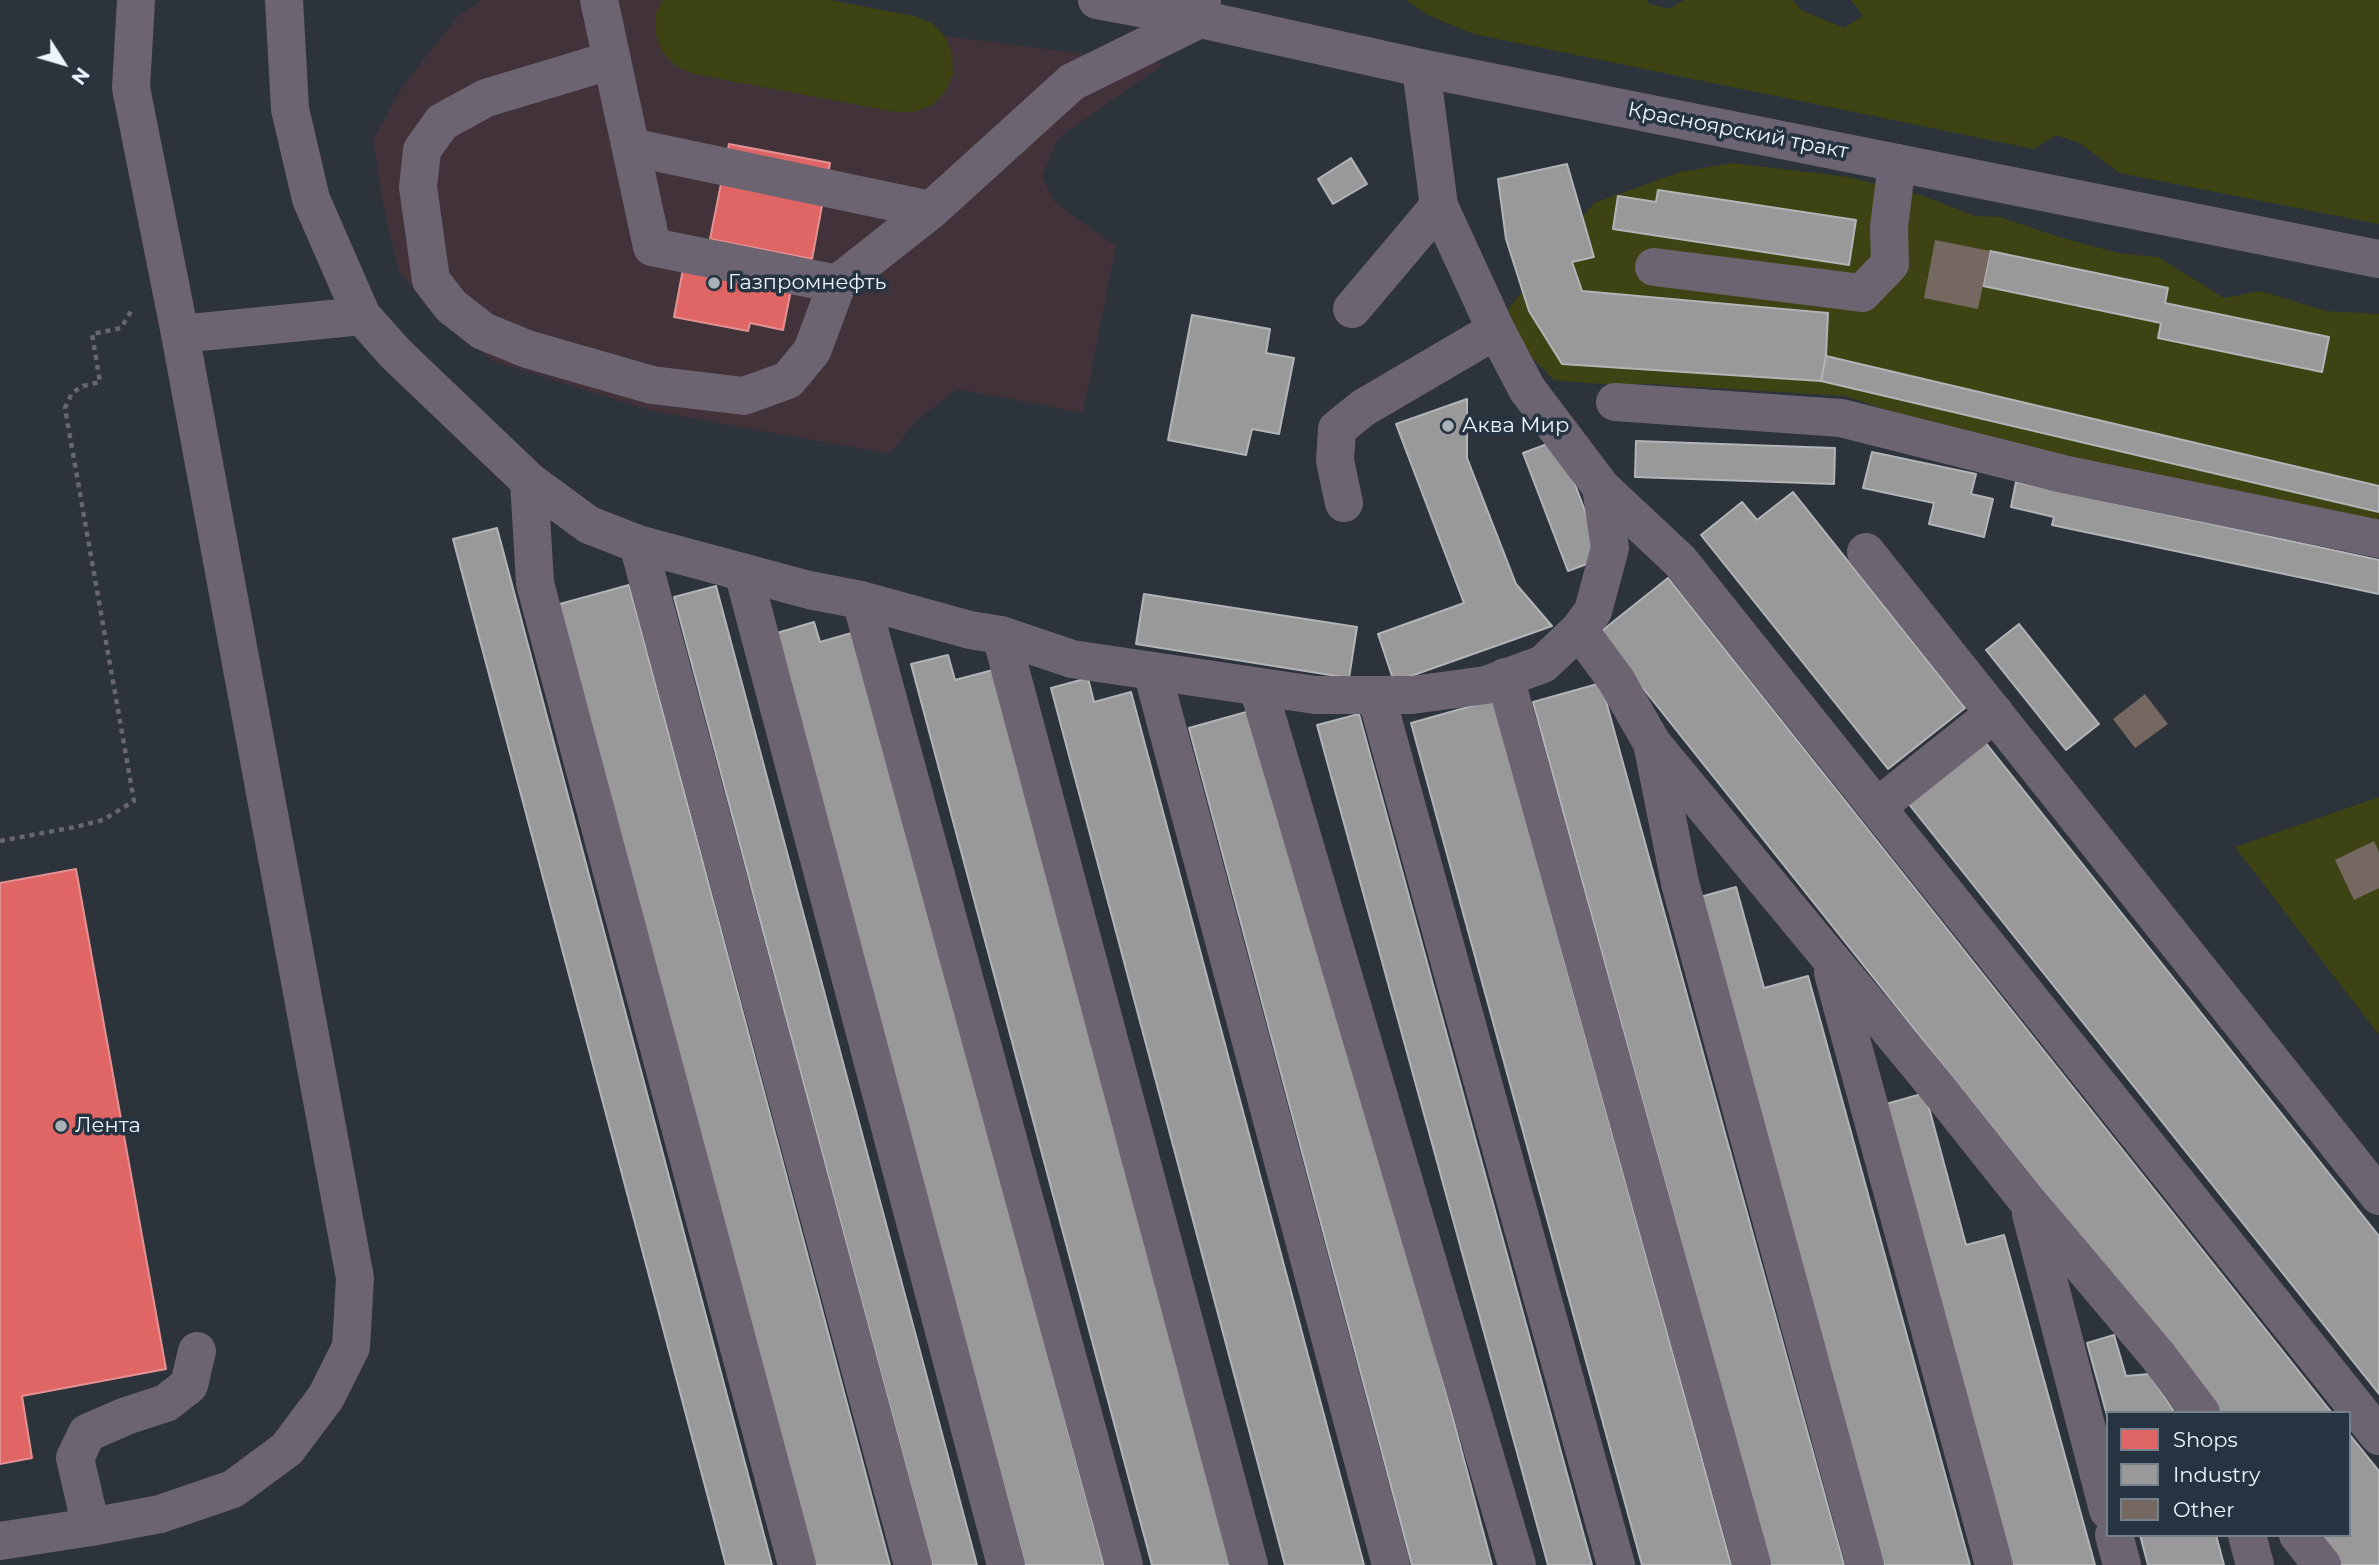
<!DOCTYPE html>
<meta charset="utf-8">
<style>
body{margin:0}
#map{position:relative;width:2379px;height:1565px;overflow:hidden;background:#2c333a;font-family:Montserrat,sans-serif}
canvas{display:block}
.legend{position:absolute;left:2106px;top:1411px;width:245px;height:126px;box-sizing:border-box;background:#263340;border:2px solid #75818c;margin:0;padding:9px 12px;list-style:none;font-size:21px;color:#ecf5fd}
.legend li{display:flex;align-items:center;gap:14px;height:35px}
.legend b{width:35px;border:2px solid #75818c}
.north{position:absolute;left:28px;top:28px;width:70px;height:70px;-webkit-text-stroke:5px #263340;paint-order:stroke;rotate:127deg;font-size:19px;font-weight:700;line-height:28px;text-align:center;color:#ecf5fd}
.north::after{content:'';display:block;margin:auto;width:24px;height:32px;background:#ecf5fd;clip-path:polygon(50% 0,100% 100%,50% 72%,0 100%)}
</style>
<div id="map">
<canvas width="2379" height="1565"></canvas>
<ul class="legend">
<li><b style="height:19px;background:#e06666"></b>Shops</li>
<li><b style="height:19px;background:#999"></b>Industry</li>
<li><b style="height:19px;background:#746860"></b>Other</li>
</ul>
<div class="north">N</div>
</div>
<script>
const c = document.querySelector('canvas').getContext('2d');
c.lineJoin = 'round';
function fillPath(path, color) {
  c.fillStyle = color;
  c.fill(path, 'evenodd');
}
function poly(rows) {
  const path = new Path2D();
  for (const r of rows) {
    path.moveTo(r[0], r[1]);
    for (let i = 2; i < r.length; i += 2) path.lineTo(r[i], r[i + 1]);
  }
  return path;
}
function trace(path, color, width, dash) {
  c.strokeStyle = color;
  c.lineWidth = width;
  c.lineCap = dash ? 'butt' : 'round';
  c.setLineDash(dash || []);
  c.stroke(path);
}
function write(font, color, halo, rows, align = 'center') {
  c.font = font + ' Montserrat,sans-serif';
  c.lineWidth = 7;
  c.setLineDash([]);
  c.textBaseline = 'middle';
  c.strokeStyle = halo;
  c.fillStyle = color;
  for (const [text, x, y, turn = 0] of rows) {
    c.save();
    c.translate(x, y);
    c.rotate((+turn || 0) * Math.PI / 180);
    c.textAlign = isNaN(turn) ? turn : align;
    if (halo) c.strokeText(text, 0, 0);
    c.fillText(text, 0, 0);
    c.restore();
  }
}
fillPath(poly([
 [482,0,662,0,655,16,677,67,694,74,895,112,915,112,932,105,952,54,945,36,1164,64,1058,138,1042,176,1055,203,1116,246,1083,413,958,389,917,420,890,454,652,411,493,361,438,319,399,271,384,210,373,140,402,87,457,17]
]), '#42333b');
fillPath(poly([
 [662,0,829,0,914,16,932,23,945,36,952,54,953,74,946,91,932,105,915,112,895,112,694,74,677,67,663,53,656,36,655,16],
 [1406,0,1647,0,1647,3,1669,9,1684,0,1793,0,1801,10,1844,28,1863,16,1851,0,2379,0,2379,224,2119,173,2080,143,2056,135,2034,149,1474,34,1430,16],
 [1732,163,1849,177,1923,196,1975,216,2000,217,2059,237,2118,253,2158,257,2224,298,2260,291,2326,311,2379,314,2379,532,2185,507,1845,396,1650,384,1615,385,1554,380,1524,350,1508,309,1594,203,1680,172],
 [2379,797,2379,1035,2235,847]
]), '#3e4313');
const shops = poly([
 [729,144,830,163,812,259,710,239,729,144],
 [683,269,791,290,783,330,750,323,748,331,674,317,683,269],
 [76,869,166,1369,22,1396,32,1458,0,1464,0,883,76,869]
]);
fillPath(shops, '#e06666');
trace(shops, '#e49193', 2);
const industry = poly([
 [1351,158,1367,184,1333,204,1318,179,1351,158],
 [1567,164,1594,257,1572,262,1582,291,1828,313,1826,356,1821,381,1562,364,1529,311,1506,239,1498,179,1567,164],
 [1658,190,1856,220,1849,265,1613,229,1618,196,1656,202,1658,190],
 [1990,251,2168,288,2165,303,2329,337,2322,372,2158,338,2161,323,1983,286,1990,251],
 [1192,315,1270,329,1266,353,1294,358,1279,434,1252,429,1246,455,1168,440,1192,315],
 [1826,356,2379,486,2379,512,1821,381,1826,356],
 [1467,399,1467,458,1516,584,1552,626,1394,682,1378,634,1464,603,1396,424,1467,399],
 [1558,440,1603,558,1568,571,1523,453,1558,440],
 [1636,441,1835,448,1834,484,1635,477,1636,441],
 [1872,452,1976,474,1971,494,1993,499,1984,537,1929,524,1934,503,1863,488,1872,452],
 [2016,482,2379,560,2379,594,2052,525,2054,517,2011,507,2016,482],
 [1793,492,1965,708,1888,769,1701,535,1742,502,1757,520,1793,492],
 [497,528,772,1565,726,1565,453,539,497,528],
 [1668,578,2332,1413,2220,1413,1599,633,1668,578],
 [629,585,890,1565,812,1565,556,605,629,585],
 [716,586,977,1565,932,1565,674,597,716,586],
 [1144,594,1357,627,1349,678,1136,644,1144,594],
 [814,622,820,642,855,632,1104,1565,1025,1565,777,633,814,622],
 [2019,624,2099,724,2066,750,1986,650,2019,624],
 [948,655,955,680,993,670,1232,1565,1152,1565,911,664,948,655],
 [1088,678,1094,702,1131,692,1364,1565,1285,1565,1051,688,1088,678],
 [1601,683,1844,1565,1770,1565,1533,702,1601,683],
 [1493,700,1731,1565,1642,1565,1411,723,1493,700],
 [1264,707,1492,1565,1412,1565,1189,728,1264,707],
 [1359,714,1592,1565,1548,1565,1317,725,1359,714],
 [1985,742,2379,1236,2379,1394,1908,803,1985,742],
 [1736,887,1764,988,1808,976,1970,1565,1884,1565,1700,897,1736,887],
 [1925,1093,1966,1245,2004,1235,2095,1565,2013,1565,1886,1104,1925,1093],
 [2114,1335,2126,1376,2149,1374,2175,1413,2108,1413,2108,1419,2087,1343,2114,1335],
 [2349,1434,2379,1471,2379,1565,2341,1565,2317,1535,2349,1535,2349,1434],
 [2140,1535,2216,1535,2224,1565,2148,1565,2140,1535]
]);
fillPath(industry, '#999');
trace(industry, '#b2b5b7', 2);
fillPath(poly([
 [1935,240,1990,251,1978,309,1924,298],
 [2145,694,2168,724,2135,748,2113,719],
 [2374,841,2379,852,2379,888,2354,900,2335,860]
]), '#746860');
trace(poly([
 [0,841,75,827,103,820,134,801,65,408,72,393,83,386,100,382,92,334,121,328,133,308]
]), '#686670', 4.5, [5, 5]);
trace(poly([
 [284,0,290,109,311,199,362,316,396,354,529,481,589,525,638,544,809,590,861,600,970,630,1001,635,1072,659,1315,695,1412,695,1486,685,1543,664,1579,630,1593,611,1610,548,1601,487,1527,389,1496,330,1439,206,1421,68],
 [599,0,652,247,837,284,931,210,1072,82,1200,19,1202,0],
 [612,60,486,98,442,122,422,150,418,187,431,280,451,306,483,331,527,349,652,385,744,396,788,380,812,351,837,284],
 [631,147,931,210],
 [1654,267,1862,293,1890,264,1889,227,1897,163],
 [1352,309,1439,206],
 [180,334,362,316],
 [1615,402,1841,418,2063,474,2379,539],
 [529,481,535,583,797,1565],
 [1601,487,1680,561,2379,1436],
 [1344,503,1335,461,1337,429,1363,408,1496,330],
 [638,544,913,1565],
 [1866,552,2379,1196],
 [743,572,1006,1565],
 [861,600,1124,1565],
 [1579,630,1616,680,1652,743,1935,1085,2029,1203,2158,1356,2201,1413],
 [1001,635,1249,1565],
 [1152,671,1391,1565],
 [1505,677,1752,1565],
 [1258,687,1517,1565],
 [1376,695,1616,1565],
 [1653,748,1680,883,1865,1565],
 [1877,807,1995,713],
 [1833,973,1994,1565],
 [2031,1214,2108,1510],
 [91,1527,75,1458,87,1433,126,1416,166,1403,189,1385,197,1351],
 [2114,1535,2122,1565],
 [2247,1535,2255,1565],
 [2298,1535,2322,1565],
 [0,1541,91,1527,160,1514,233,1489,287,1449,326,1397,351,1347,355,1278,180,334,131,88,136,0]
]), '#6d6471', 38);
trace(poly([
 [1097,0,1200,19,1421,68,2379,259]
]), '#6d6473', 38);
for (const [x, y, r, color] of [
 [714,283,7,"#a9b1b9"],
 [1448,426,7,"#a9b1b9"],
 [61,1126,7,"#a9b1b9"]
]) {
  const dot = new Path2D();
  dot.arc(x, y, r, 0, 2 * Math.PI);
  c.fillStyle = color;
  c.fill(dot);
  trace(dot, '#263340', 2.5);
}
write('21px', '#ecf5fd', '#263340', [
 ["Красноярский тракт",1738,131,11]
]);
write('21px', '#ecf5fd', '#263340', [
 ["Газпромнефть",728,283],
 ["Аква Мир",1462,426],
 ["Лента",75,1126]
], 'left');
</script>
